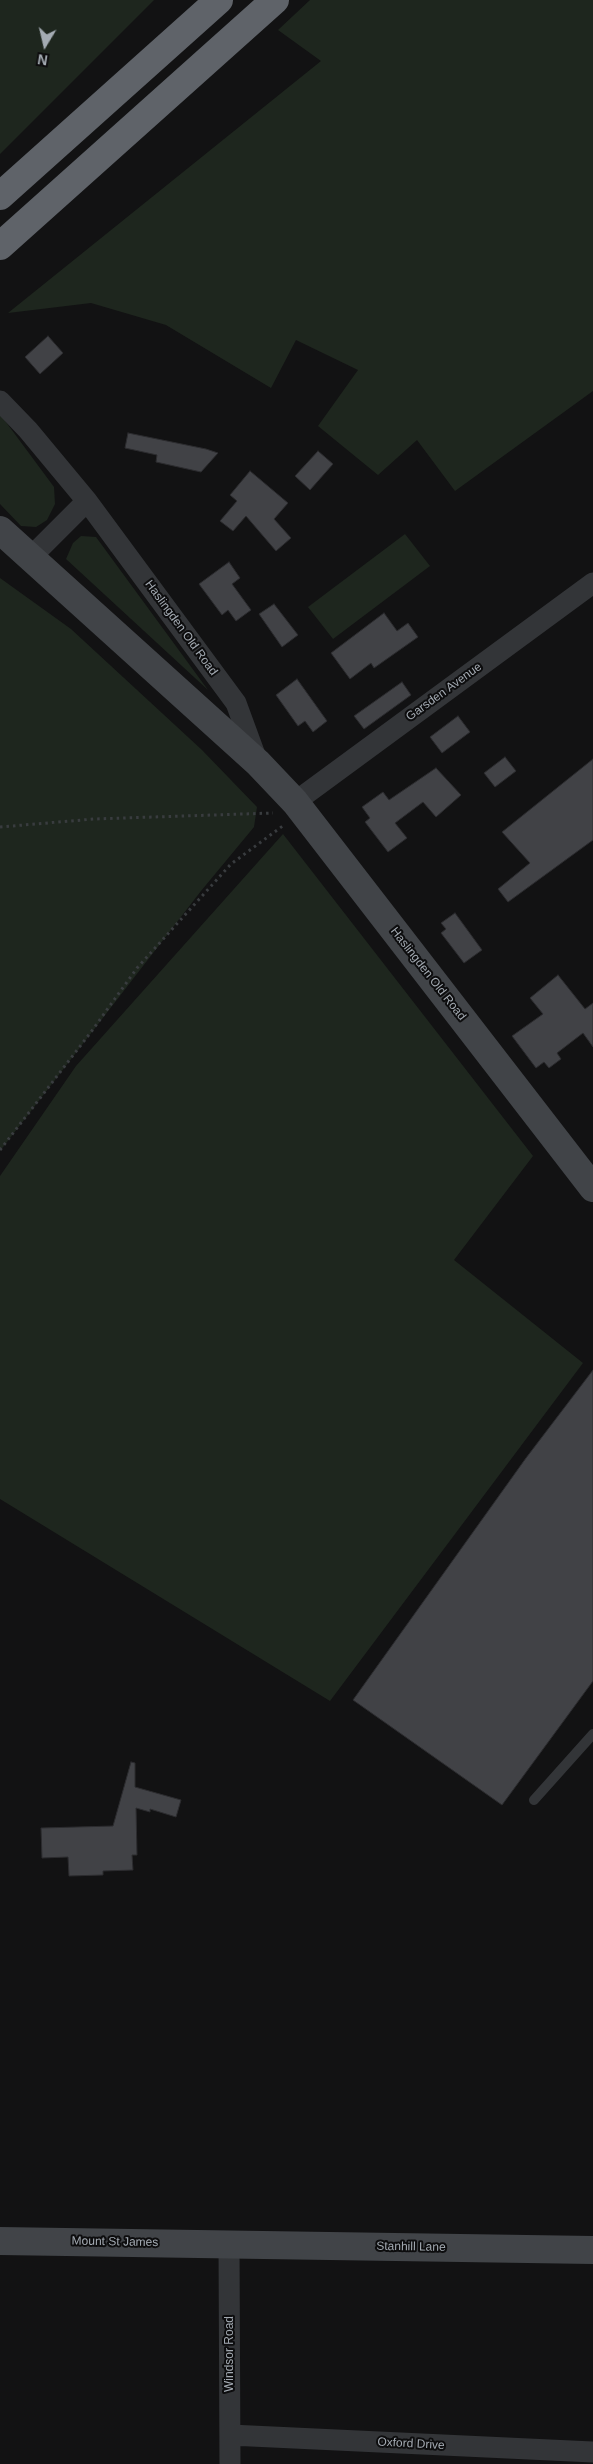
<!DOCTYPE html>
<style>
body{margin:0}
#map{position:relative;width:593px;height:2464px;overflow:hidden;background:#121213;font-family:Helvetica,sans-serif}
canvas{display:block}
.north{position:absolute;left:20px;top:20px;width:50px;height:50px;-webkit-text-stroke:4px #0d0d0e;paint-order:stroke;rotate:189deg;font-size:14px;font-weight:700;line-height:20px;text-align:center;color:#a4abb3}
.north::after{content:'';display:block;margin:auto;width:18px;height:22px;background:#a4abb3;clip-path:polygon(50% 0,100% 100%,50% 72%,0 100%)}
</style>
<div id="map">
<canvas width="593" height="2464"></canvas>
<div class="north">N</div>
</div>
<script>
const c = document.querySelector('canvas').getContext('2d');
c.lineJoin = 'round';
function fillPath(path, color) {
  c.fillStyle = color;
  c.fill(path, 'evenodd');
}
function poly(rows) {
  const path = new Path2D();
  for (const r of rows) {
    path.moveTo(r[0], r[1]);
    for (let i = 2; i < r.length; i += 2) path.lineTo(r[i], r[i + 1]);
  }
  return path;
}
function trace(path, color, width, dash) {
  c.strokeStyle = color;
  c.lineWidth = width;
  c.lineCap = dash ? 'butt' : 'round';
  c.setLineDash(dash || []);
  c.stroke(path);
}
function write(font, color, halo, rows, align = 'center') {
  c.font = font + ' Helvetica,sans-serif';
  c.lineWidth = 4;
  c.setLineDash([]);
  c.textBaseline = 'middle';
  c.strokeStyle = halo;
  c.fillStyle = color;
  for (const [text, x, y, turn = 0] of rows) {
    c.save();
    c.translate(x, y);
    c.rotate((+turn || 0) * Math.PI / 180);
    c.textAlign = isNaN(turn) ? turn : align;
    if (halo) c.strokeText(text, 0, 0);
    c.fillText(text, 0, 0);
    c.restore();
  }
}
fillPath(poly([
 [0,0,154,0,0,154],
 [310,0,593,0,593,391,455,491,417,440,378,475,318,426,358,370,296,340,271,388,166,325,91,303,8,313,321,61,278,30],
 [0,414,54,487,55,504,47,520,36,527,21,526,0,504],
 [405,534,430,566,333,639,308,607],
 [81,536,96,537,208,690,66,559,73,543],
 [0,578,71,629,202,750,257,807,254,827,201,891,0,1151],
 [283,834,533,1156,454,1260,583,1363,330,1701,0,1499,0,1176,76,1066]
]), '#1e261e');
const building = poly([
 [48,336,63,353,40,374,25,357,48,336],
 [128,433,206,449,218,453,201,472,156,462,157,455,125,448,128,433],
 [318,451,333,464,310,490,295,476,318,451],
 [250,471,288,503,274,519,291,538,276,551,246,516,233,531,220,521,237,501,230,495,250,471],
 [229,562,240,578,232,584,251,610,236,621,228,610,222,615,199,584,229,562],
 [274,604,298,635,282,647,259,614,274,604],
 [384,613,397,631,408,623,418,637,374,668,371,663,350,679,331,653,384,613],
 [297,679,327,721,313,732,305,721,298,726,276,695,297,679],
 [402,682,411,695,364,729,354,716,402,682],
 [458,716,470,732,442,753,430,737,458,716],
 [505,757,516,771,495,787,484,773,505,757],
 [593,759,593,840,508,902,498,889,530,863,502,832,593,759],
 [436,768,461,795,436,817,423,802,395,823,407,838,388,852,365,822,370,818,362,807,383,792,389,800,436,768],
 [455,913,482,950,464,963,441,933,446,929,441,923,455,913],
 [558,975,585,1009,593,1003,593,1047,583,1033,557,1053,561,1059,549,1068,544,1062,536,1068,512,1036,543,1014,530,998,558,975],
 [593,1370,593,1681,502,1805,353,1700,526,1458,593,1370],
 [131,1762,135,1763,135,1787,181,1800,176,1817,150,1809,150,1812,136,1808,137,1855,132,1855,133,1870,103,1871,103,1875,69,1876,68,1857,42,1858,41,1828,113,1826,131,1762]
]);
fillPath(building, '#414246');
trace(building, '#2c2c2f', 1);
trace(poly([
 [0,827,94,819,273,813],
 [0,1150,91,1032,137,968,231,864,284,825]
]), '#393c3f', 3, [2.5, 4]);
trace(poly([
 [534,1800,593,1734]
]), '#333538', 10);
trace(poly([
 [0,401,28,430,87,501,236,703,258,763],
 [31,557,87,501],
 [295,802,593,583],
 [229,2244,230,2464],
 [230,2435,593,2452]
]), '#333538', 21);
trace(poly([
 [0,530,258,763,295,802,593,1188],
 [0,2241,593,2250]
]), '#414448', 28);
trace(poly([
 [0,196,219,0],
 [0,246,275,0]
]), '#5f6369', 28);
write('12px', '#a4abb3', '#0d0d0e', [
 ["Haslingden Old Road",181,628,54],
 ["Garsden Avenue",444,692,-36],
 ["Haslingden Old Road",428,974,52],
 ["Mount St James",115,2242,1],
 ["Stanhill Lane",411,2247,1],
 ["Windsor Road",230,2354,-90],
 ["Oxford Drive",411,2444,3]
]);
</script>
